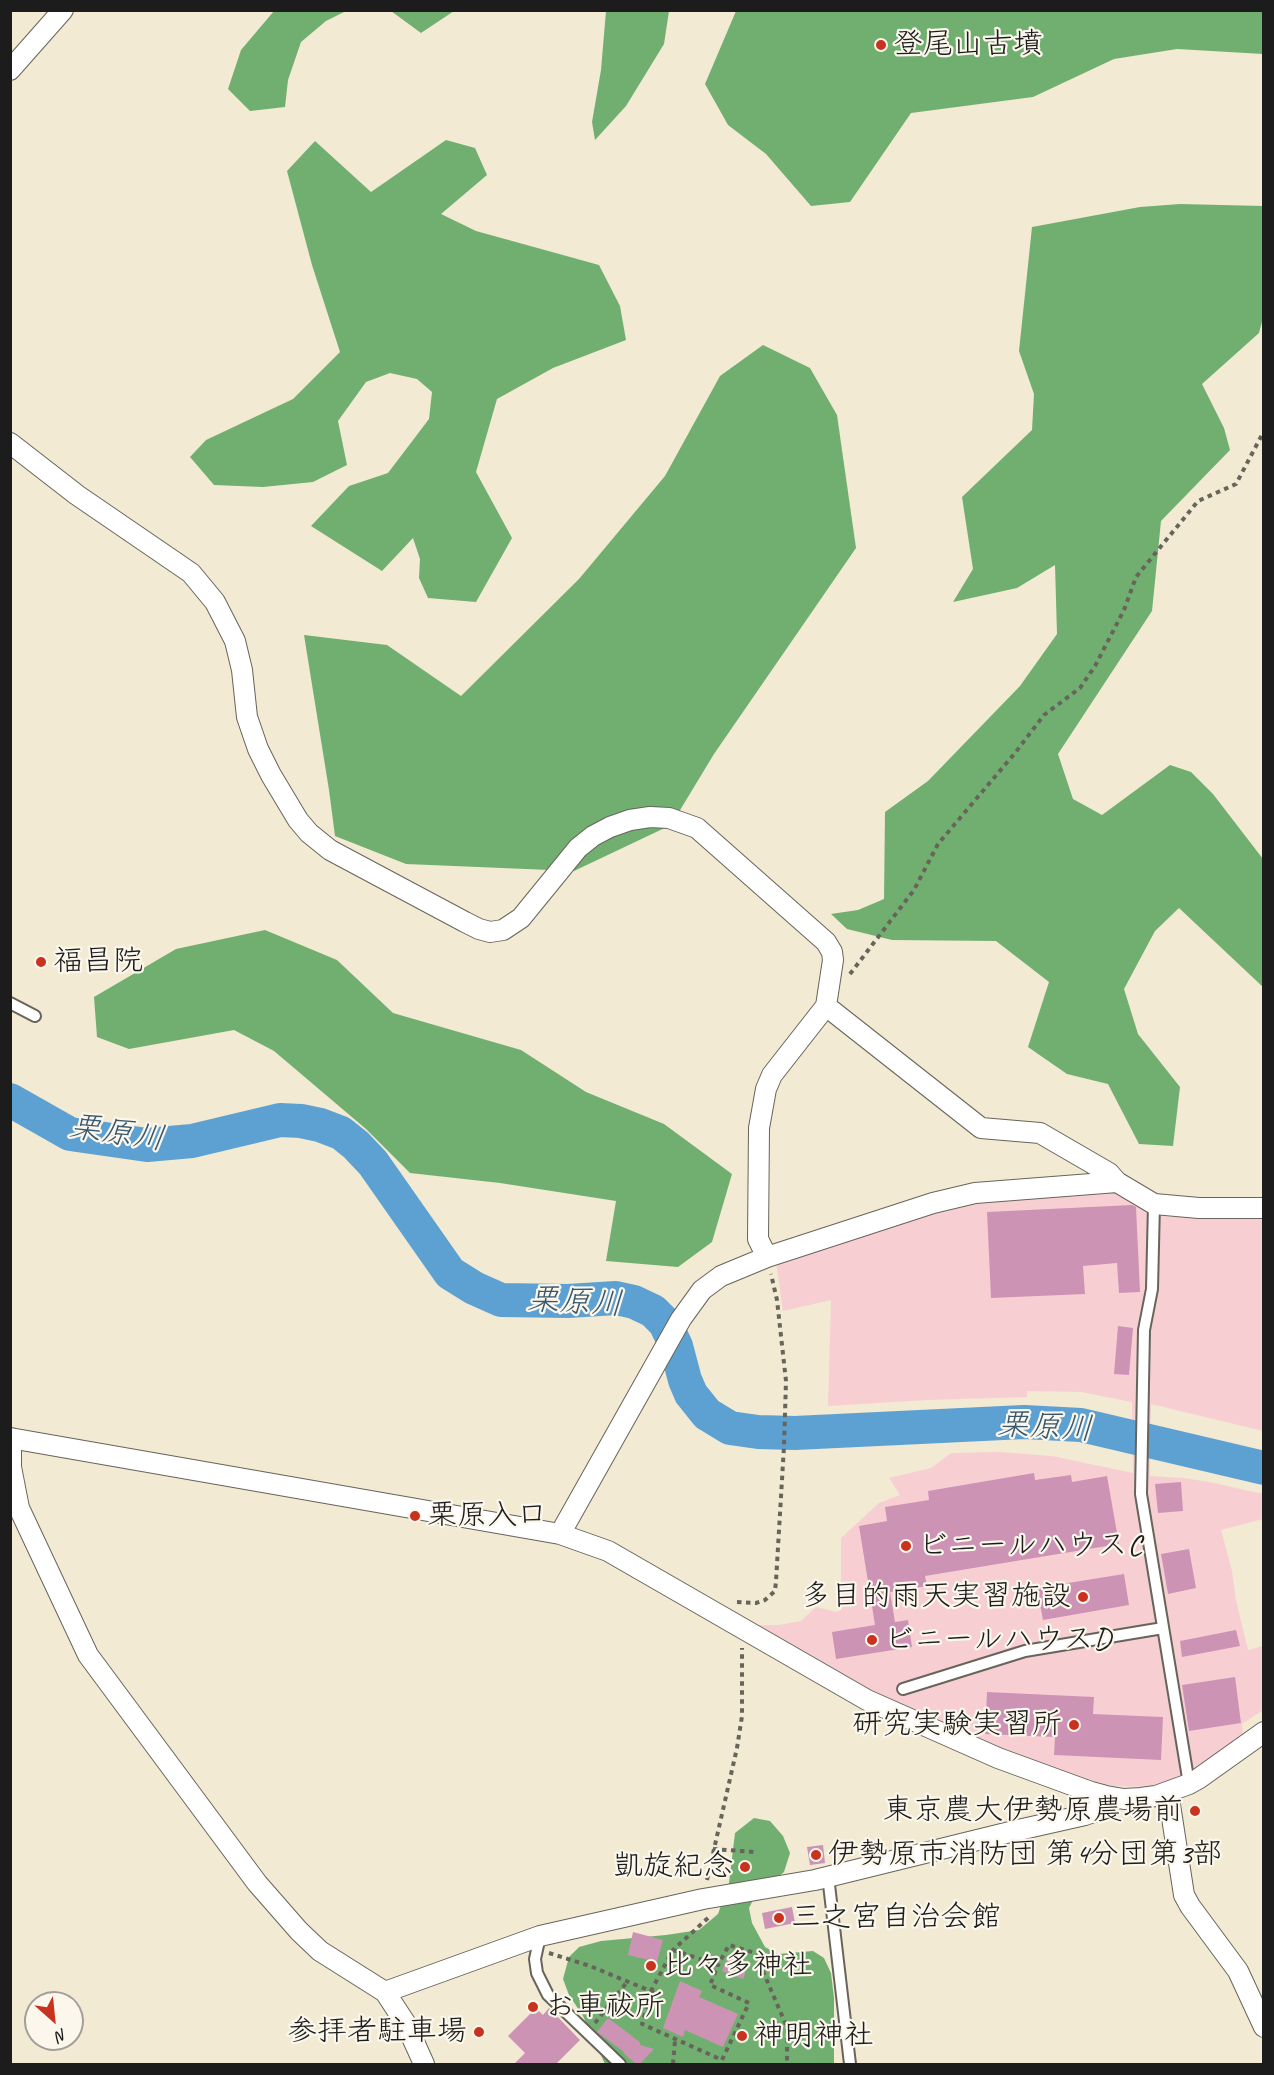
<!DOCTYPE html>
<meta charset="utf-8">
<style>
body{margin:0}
#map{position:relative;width:1274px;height:2075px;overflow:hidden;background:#f2ead2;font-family:Caveat,sans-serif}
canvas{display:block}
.frame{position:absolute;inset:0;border:12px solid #1c1c1c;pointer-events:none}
.north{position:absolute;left:24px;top:1991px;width:60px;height:60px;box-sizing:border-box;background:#fbf7ec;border:2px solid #a29f99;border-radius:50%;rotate:153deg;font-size:16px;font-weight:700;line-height:24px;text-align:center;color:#1c1c1c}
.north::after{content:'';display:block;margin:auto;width:21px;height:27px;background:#c8321e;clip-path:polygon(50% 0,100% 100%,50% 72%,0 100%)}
</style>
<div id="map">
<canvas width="1274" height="2075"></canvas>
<div class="frame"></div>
<div class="north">N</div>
</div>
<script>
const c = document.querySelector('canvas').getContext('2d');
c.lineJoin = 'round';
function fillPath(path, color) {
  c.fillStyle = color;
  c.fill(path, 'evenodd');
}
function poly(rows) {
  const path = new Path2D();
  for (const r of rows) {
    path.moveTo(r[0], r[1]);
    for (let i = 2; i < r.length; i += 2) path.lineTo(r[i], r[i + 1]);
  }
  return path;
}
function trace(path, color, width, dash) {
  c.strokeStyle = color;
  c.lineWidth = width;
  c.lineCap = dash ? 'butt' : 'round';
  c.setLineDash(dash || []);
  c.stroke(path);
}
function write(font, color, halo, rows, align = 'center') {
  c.font = font + ' Caveat,"Klee One",sans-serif';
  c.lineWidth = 4.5;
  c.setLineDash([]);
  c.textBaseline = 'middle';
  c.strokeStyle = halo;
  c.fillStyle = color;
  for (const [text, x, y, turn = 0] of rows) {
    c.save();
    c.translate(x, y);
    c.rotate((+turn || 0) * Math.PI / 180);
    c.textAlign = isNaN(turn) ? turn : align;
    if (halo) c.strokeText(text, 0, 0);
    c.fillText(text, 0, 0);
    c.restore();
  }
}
fillPath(poly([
 [1115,1190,1149,1211,1161,1216,1217,1219,1263,1218,1263,1431,1151,1404,1150,1476,1184,1478,1209,1482,1263,1494,1263,1519,1221,1530,1232,1571,1236,1600,1248,1650,1263,1646,1263,1710,1242,1724,1243,1735,1190,1773,1150,1787,1114,1786,1089,1780,988,1744,909,1711,756,1625,779,1625,801,1621,816,1607,836,1612,841,1610,841,1538,879,1503,900,1495,889,1478,931,1468,951,1453,999,1452,1052,1456,1133,1473,1132,1402,1081,1392,1027,1391,1027,1397,928,1400,828,1406,831,1300,783,1311,776,1261,941,1209,987,1199]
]), '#f7cfd3');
fillPath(poly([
 [274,11,346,11,326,21,301,42,288,80,285,107,250,111,228,89,241,50],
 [391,11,454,11,421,33],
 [606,11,669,11,664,44,626,106,595,140,592,122,601,70],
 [736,11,1263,11,1263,54,1177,49,1114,59,1033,97,911,113,850,202,811,206,766,154,728,125,705,84],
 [446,140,475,148,487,175,441,214,476,231,599,265,620,306,626,340,553,368,497,399,476,472,512,538,476,602,428,598,419,578,420,559,413,538,382,571,311,526,349,486,388,473,429,419,432,392,417,379,390,373,366,382,338,421,347,465,313,482,263,487,214,485,190,457,206,440,293,399,340,352,312,265,287,171,315,141,371,192],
 [1180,204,1263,206,1263,318,1259,333,1202,384,1224,428,1230,450,1161,521,1152,611,1058,754,1073,799,1102,815,1170,765,1191,772,1213,794,1263,859,1263,987,1179,908,1155,931,1124,989,1138,1034,1180,1087,1173,1146,1139,1144,1108,1084,1067,1074,1028,1047,1049,982,996,941,892,940,847,929,831,914,858,910,884,899,885,812,928,781,1020,686,1057,634,1055,565,1017,588,953,602,973,569,962,497,1032,430,1034,394,1019,351,1032,227,1140,207],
 [763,345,810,368,837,415,856,548,714,754,671,825,574,871,406,864,335,836,329,790,304,635,387,645,461,696,579,579,665,476,720,376],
 [265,930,337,960,393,1013,521,1050,586,1092,664,1124,732,1174,712,1242,678,1267,606,1261,616,1201,500,1183,410,1173,366,1129,274,1051,234,1030,129,1049,97,1037,94,997,176,949],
 [754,1818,770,1821,783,1836,790,1853,784,1872,755,1896,749,1908,752,1923,765,1947,778,1954,813,1951,824,1958,831,1973,834,1998,834,2064,605,2064,583,2016,569,1995,563,1979,569,1957,579,1947,601,1941,666,1935,699,1930,718,1914,729,1883,735,1833]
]), '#71af70');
trace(poly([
 [10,1100,70,1134,147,1145,192,1141,280,1120,301,1121,320,1125,341,1133,356,1145,373,1163,450,1273,474,1288,501,1300,568,1301,616,1298,634,1302,653,1311,665,1323,676,1346,685,1380,691,1394,707,1414,730,1428,758,1432,795,1433,1024,1422,1081,1425,1264,1468]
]), '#5da1d2', 34);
fillPath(poly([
 [1132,1205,1136,1207,1140,1292,1119,1293,1117,1263,1083,1266,1085,1294,991,1298,987,1212],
 [1118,1326,1133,1328,1129,1375,1114,1374],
 [1034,1473,1035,1480,1071,1475,1072,1482,1107,1476,1119,1544,925,1576,927,1586,890,1592,895,1622,908,1620,912,1647,836,1659,832,1632,875,1625,859,1526,887,1521,885,1507,929,1500,928,1491],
 [1181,1482,1183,1511,1158,1513,1155,1484],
 [1189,1549,1196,1588,1168,1594,1161,1554],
 [1124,1574,1129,1605,1043,1620,1037,1588],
 [1236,1630,1240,1646,1182,1657,1180,1641],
 [1235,1677,1241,1723,1189,1731,1182,1685],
 [987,1692,1094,1697,1093,1714,1163,1717,1161,1760,1054,1755,1055,1737,985,1734],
 [823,1845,825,1863,810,1865,807,1847],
 [792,1907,795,1923,765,1929,762,1913],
 [633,1932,663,1940,657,1962,628,1955],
 [728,1955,749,1963,743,1979,722,1971],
 [680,1981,702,1991,699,1997,738,2014,723,2047,685,2030,683,2037,663,2028],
 [536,2008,543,2015,549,2008,580,2040,556,2064,514,2064,525,2053,508,2036],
 [608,2018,640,2042,640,2045,654,2049,640,2064,636,2064,623,2053,624,2052,597,2032]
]), '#cd93b5');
const lane = poly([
 [10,1003,35,1016],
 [1154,1204,1152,1289,1144,1330,1141,1494,1189,1784],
 [903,1689,1025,1651,1163,1628],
 [828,1876,850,2064],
 [540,1936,535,1959,537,1973,548,1995,620,2064]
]);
const street = poly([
 [10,70,63,10],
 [10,443,77,495,191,573,215,602,235,641,242,670,247,717,258,749,271,775,298,820,309,833,330,850,465,922,479,929,490,932,503,930,521,918,578,848,593,836,610,827,630,820,650,817,669,818,697,828,826,942,832,952,833,960,826,1006,772,1075,766,1089,759,1128,758,1239,767,1257],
 [826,1006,981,1128,1040,1133,1109,1173,1117,1182,1154,1204,1199,1208,1264,1208],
 [10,1438,560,1534,608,1551,867,1700,998,1758,1091,1792,1106,1796,1124,1799,1141,1798,1156,1796,1189,1784,1198,1779,1264,1732],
 [11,1438,11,1467,19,1508,88,1655,257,1883,299,1931,320,1951,385,1992,406,2024,424,2064],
 [560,1534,681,1319,702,1290,721,1276,767,1257,933,1203,975,1193,1117,1182],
 [1168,1792,1184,1895,1190,1906,1238,1971,1264,2027],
 [385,1992,540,1936,703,1899,815,1880,1014,1831,1085,1815,1096,1811,1106,1796]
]);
trace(lane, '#67645c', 14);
trace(street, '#67645c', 22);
trace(poly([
 [850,974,914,890,938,844,1015,753,1044,715,1080,688,1095,666,1124,610,1136,577,1198,501,1236,484,1264,431],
 [737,1602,756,1603,765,1600,775,1591,776,1581,784,1446,786,1381,777,1300,771,1274],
 [713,1849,755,1852],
 [707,1880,737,1748,742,1716,742,1648],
 [708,1918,673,1950,651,1991,642,2024,722,2060,749,2003,710,1985,718,1965],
 [673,1950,718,1965,729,1945,755,1953,787,2027,787,2064],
 [549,1953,590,1966,660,1995],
 [595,2023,627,1982],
 [673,2064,675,2040]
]), '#67645c', 4, [4.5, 4.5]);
trace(lane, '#fff', 10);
trace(street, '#fff', 20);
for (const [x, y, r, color] of [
 [881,45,6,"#c8321e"],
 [41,962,6,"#c8321e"],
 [415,1516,6,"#c8321e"],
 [906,1546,6,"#c8321e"],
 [1083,1597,6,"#c8321e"],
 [872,1640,6,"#c8321e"],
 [1074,1725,6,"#c8321e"],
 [1195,1811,6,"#c8321e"],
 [816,1855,6,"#c8321e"],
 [745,1867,6,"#c8321e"],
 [779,1918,6,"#c8321e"],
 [651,1966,6,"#c8321e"],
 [533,2007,6,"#c8321e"],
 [479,2032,6,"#c8321e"],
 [742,2036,6,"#c8321e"]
]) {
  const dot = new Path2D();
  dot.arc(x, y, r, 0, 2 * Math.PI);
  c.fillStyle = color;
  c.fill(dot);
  trace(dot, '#fbf7ec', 2);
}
write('30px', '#1c1c1c', '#fbf7ec', [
 ["登尾山古墳",893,45],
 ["福昌院",53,962],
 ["栗原入口",427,1516],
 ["ビニールハウスC",918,1546],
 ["多目的雨天実習施設",1071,1597,"right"],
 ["ビニールハウスD",884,1640],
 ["研究実験実習所",1062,1725,"right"],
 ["東京農大伊勢原農場前",1183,1811,"right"],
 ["伊勢原市消防団 第4分団第3部",828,1855],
 ["凱旋紀念",733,1867,"right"],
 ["三之宮自治会館",791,1918],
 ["比々多神社",663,1966],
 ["お車祓所",545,2007],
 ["参拝者駐車場",467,2032,"right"],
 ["神明神社",754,2036]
], 'left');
write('italic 32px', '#39586e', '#fbf7ec', [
 ["栗原川",117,1134,8],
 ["栗原川",575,1303,3],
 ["栗原川",1045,1428,3]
]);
</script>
